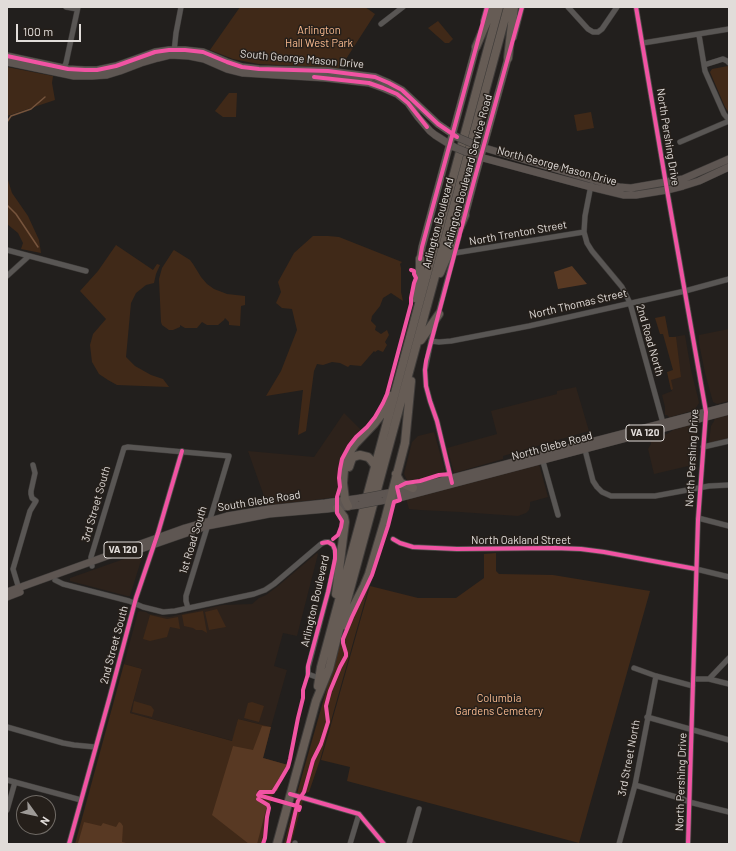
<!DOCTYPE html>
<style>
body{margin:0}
#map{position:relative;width:736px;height:851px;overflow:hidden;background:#221f1d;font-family:Barlow,sans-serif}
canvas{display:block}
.frame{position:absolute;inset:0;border:8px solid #e1dcd9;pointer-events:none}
.north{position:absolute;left:16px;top:795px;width:40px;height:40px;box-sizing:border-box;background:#251f1a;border:1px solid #706b66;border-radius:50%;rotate:123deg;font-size:11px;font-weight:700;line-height:16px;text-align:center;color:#e1dcd9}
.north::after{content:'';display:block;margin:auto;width:14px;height:18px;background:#9e9a97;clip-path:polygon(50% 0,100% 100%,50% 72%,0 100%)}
.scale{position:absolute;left:16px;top:24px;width:65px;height:18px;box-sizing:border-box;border:2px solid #e1dcd9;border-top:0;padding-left:5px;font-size:12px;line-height:14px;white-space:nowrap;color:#e1dcd9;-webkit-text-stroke:3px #251f1a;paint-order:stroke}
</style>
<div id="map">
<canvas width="736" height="851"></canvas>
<div class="frame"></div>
<div class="north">N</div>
<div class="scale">100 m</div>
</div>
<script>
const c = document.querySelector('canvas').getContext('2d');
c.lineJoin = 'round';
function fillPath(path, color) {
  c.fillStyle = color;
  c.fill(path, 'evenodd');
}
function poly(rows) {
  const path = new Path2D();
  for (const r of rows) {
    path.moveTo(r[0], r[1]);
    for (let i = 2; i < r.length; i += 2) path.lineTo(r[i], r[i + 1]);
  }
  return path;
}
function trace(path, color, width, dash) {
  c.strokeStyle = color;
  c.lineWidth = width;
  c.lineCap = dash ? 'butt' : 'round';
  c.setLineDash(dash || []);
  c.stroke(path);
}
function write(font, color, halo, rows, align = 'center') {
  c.font = font + ' Barlow,sans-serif';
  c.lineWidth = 3;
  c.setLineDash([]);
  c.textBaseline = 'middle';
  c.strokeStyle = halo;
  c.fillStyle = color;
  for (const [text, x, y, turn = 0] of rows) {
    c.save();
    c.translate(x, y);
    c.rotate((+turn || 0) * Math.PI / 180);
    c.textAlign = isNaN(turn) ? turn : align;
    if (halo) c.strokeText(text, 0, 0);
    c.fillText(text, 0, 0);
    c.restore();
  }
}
fillPath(poly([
 [729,329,729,401,717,404,713,402,705,373,699,343,699,335],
 [685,335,691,370,698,398,699,403,695,409,695,410,671,417,669,417,667,415,665,415,665,407,662,395,672,391,668,376,676,374,666,338],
 [576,387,589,431,503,456,503,459,454,473,447,448,497,434,491,411,557,394,557,391],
 [344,413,362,431,356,437,349,446,342,459,339,478,340,487,337,497,266,506,265,499,248,451,314,457],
 [729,415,729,439,711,443,709,442,711,426,714,421,715,418],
 [692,424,694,425,696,432,698,452,697,462,688,466,654,474,648,449,651,444,650,439,667,434,673,430],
 [434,432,445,471,443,475,409,484,404,474,412,442,418,436],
 [539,464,548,497,530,502,530,506,529,510,526,513,518,516,460,512,420,510,409,509,406,499],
 [141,553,143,553,143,554,130,596,127,596,70,581,70,578],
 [317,553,318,554,297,636,283,633,274,666,287,670,271,727,238,719,233,741,130,713,142,669,124,664,138,612,140,611,146,612,149,614,169,617,223,605,252,604,259,598,266,595,278,586]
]), '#2d221b');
fillPath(poly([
 [240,7,365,7,375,14,346,59,357,66,340,66,339,68,258,64,233,59,210,50],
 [438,21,453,39,449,43,445,43,428,28],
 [728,66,729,67,729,113,725,107,710,72,712,69],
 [7,67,53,76,52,83,55,100,7,116],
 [229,93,237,93,236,117,223,117,215,111],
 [591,112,594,128,577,131,574,115],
 [7,177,12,193,28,216,39,240,41,253,21,249,23,243,18,233,7,224],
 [313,236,328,236,339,237,402,262,400,264,401,268,401,292,403,301,391,293,383,298,380,306,372,316,371,321,376,326,375,330,381,334,387,330,389,335,385,342,387,345,383,352,378,350,375,352,374,351,361,366,350,365,348,367,340,363,332,362,323,365,317,364,314,371,306,431,298,435,303,390,266,396,281,371,297,330,292,309,282,308,276,303,281,292,278,282,294,253],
 [116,245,153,270,157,264,160,265,156,274,154,283,146,285,136,293,131,303,126,357,135,366,151,375,163,379,169,387,117,385,108,380,99,374,92,362,90,345,93,334,106,319,80,291,98,271],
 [174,250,190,260,193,264,201,277,207,284,214,289,227,294,245,296,245,305,241,306,240,326,229,325,229,322,225,318,224,320,218,325,207,325,202,322,197,328,185,328,180,325,180,327,173,330,169,330,162,325,161,322,159,279,162,268,173,251],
 [665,316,669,337,676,337,681,377,671,380,673,389,671,390,667,372,673,370,663,334,660,334,655,318],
 [496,553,496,571,499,574,553,575,650,591,579,843,347,781,350,767,321,760,370,586,418,598,456,598,484,578,484,554],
 [366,585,369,586,320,760,309,792,305,793,291,844,284,844,298,790,334,663,347,624],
 [217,609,226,627,209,630,205,612],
 [203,611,207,633,202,630,196,630,193,628,184,626,182,615],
 [150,615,167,619,178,617,180,629,170,627,167,637,150,641,143,639],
 [124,664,142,669,130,713,232,741,238,719,271,727,263,758,288,765,274,790,267,817,266,831,263,844,75,844],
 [134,701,151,706,154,710,152,717,132,712],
 [252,702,264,706,259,722,244,718,248,703]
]), '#402918');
fillPath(poly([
 [572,266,587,284,558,289,554,272],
 [262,726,271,727,263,758,288,765,277,791,257,790,267,806,257,844,249,844,212,815,233,746,253,750],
 [84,822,101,826,103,823,116,827,119,822,121,823,123,826,122,842,130,844,80,844,78,843]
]), '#583923');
trace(poly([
 [7,122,11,116,31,109,45,97],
 [7,205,16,214,38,247]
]), '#76543c', 1.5);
const minor = poly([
 [66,7,77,9],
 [568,7,588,29,593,32,598,32,602,29,617,7],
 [636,7,667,190,706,412,698,520,688,844],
 [483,21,487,7],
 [381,24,403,7],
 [699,35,705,71,724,114,729,120],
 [514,38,522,7],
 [643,43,729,29],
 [174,52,176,33,181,7],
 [704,65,723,59,727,61,729,63],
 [62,71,66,63,78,7],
 [680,142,729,121],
 [591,185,585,216,584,232,587,243,592,251,622,287,630,303,663,423],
 [7,250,86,271],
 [455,253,584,232],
 [7,276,29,256],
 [431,341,439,342,451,341,529,326,685,291,729,279],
 [584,446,593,481,597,487,602,492,611,496,655,496,709,486,729,485],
 [703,447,729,441],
 [542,458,558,515],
 [451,480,437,421,430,401,426,386,425,370,431,341,459,236],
 [698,518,729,526],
 [393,539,400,543,413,547,457,549,555,548,581,549,604,552,696,569,729,577],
 [92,566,91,560,91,557,124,448,128,447,229,456,211,516,206,531,186,596,186,601,188,608],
 [55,580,63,584,129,601,143,607,163,612,175,611,254,594,265,590,274,584,321,544,325,542,329,542,333,545,335,550,336,556,334,567,328,592,308,668,308,674,319,678],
 [19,589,13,569,30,511,36,501,32,498,31,494,31,491,35,473,33,465],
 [634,668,656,676,693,686],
 [693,679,709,679,729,658],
 [709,679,729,684],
 [647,717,729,740],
 [7,727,63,743,74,745,95,747],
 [7,780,81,800],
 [635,785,683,799,689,802,729,812],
 [290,794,359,814,384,844],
 [7,810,15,782],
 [69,844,110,696,136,598,158,533,182,451],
 [295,844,295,843],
 [350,844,359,814],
 [409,844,419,809],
 [619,844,635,785,656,676]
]);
const major = poly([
 [7,56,68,69,85,70,97,70,116,66,155,52,169,50,185,50,203,52,227,62,242,67,259,69,328,71,375,77,389,83,402,90,438,124,457,137],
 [7,62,74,76,92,76,107,75,120,71,141,63,158,58,170,55,189,56,204,59,227,69,243,73,326,78,369,83,383,88,397,94,408,103,418,117,430,131,435,135,454,147],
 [478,146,597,181,619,187,631,188,683,179,729,159],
 [476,156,591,187,624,195,636,195,667,190,683,186,699,181,729,167],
 [465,215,474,181,508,58],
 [420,259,422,247,433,206,476,47],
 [382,494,400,491,433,483,729,406],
 [380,501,399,498,729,411],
 [135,551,181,535,207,526,228,522,269,514,327,509,359,505],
 [7,592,185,528,227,516,269,509,325,503,361,498],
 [7,597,20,592]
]);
const highway = poly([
 [476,47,493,7],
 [508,58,514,7],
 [440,273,465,215],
 [415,298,420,273,420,259],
 [421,340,439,314],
 [349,467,352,458,356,456,360,455,368,457,371,460,376,467],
 [396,474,399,480,401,483,413,488],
 [348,506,345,500,343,483,344,470,347,459,351,450,355,444,374,424,381,415,390,396],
 [336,594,345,522,344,517,337,508],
 [344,625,364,586,369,574,385,520,405,443,411,381],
 [318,686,321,667,499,7],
 [277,844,316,701,329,669,336,641,508,7]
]);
trace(minor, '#3e3b39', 6);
trace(major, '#3e3b39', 8);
trace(highway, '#3e3b39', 10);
trace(minor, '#595654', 5);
trace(major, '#5e5652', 7);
trace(highway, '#665c55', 8);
const majorBridge = poly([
 [457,137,478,146],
 [454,147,476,156],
 [361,498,382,494],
 [359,505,380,501]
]);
trace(majorBridge, '#3e3b39', 8, []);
trace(majorBridge, '#5e5652', 7);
trace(poly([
 [636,7,667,190,706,412,698,520,688,844],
 [7,56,68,69,85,70,97,70,116,66,155,52,169,50,185,50,203,52,227,62,242,67,259,69,328,71,375,77,389,83,402,90,438,124,457,137],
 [314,77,369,83,383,88,397,94,408,103,427,127],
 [420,259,422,247,433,206,487,7],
 [452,483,437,421,430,401,426,386,425,370,426,361,474,181,522,7],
 [400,486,406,483,420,481,439,475,450,474],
 [333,539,338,535,341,527,342,521,337,513,337,497,340,487,339,478,340,469,342,459,349,446,356,437,367,427,375,417,383,403,387,394,411,304,411,298,414,283,416,278,414,274,414,271,411,270],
 [393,539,400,543,413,547,457,549,555,548,581,549,604,552,696,569],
 [290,794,359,814,384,844],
 [258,799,268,805,269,808,267,817,265,838,263,844],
 [299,810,300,807,258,795,260,792,273,792,281,779,288,767,290,759,298,718,303,698,303,690,308,674,308,666,328,592,335,559,335,550,333,545,328,542,322,543],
 [69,844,110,696,136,598,158,533,182,451],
 [288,844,298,801,304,792,313,760,321,744,328,722,326,706,330,691,340,667,346,656,346,653,343,643,343,639,352,617,372,575,388,526,394,502,400,500,397,487]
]), '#f153a3', 4);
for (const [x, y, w] of [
 [645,433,38],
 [123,550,38]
]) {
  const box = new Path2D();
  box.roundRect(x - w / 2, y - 8, w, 16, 3);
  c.fillStyle = '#251f1a';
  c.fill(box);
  trace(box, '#e1dcd9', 1);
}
write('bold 10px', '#e1dcd9', null, [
 ["VA 120",645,433],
 ["VA 120",123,550]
]);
write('11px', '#f9ba8f', '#251f1a', [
 ["Arlington",319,30],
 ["Hall West Park",319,43],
 ["Columbia",499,698],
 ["Gardens Cemetery",499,711]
]);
write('11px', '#e1dcd9', '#251f1a', [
 ["South George Mason Drive",302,59,5],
 ["North Pershing Drive",668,137,81],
 ["North George Mason Drive",557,166,15],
 ["Arlington Boulevard Service Road",468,171,-75],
 ["Arlington Boulevard",438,223,-75],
 ["North Trenton Street",518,233,-10],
 ["North Thomas Street",578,304,-13],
 ["2nd Road North",650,340,74],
 ["North Glebe Road",552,446,-15],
 ["North Pershing Drive",692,458,-87],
 ["South Glebe Road",259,501,-9],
 ["3rd Street South",96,504,-74],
 ["1st Road South",193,540,-73],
 ["North Oakland Street",521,540],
 ["Arlington Boulevard",315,601,-77],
 ["2nd Street South",114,645,-75],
 ["3rd Street North",629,758,-79],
 ["North Pershing Drive",681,782,-88]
]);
</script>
